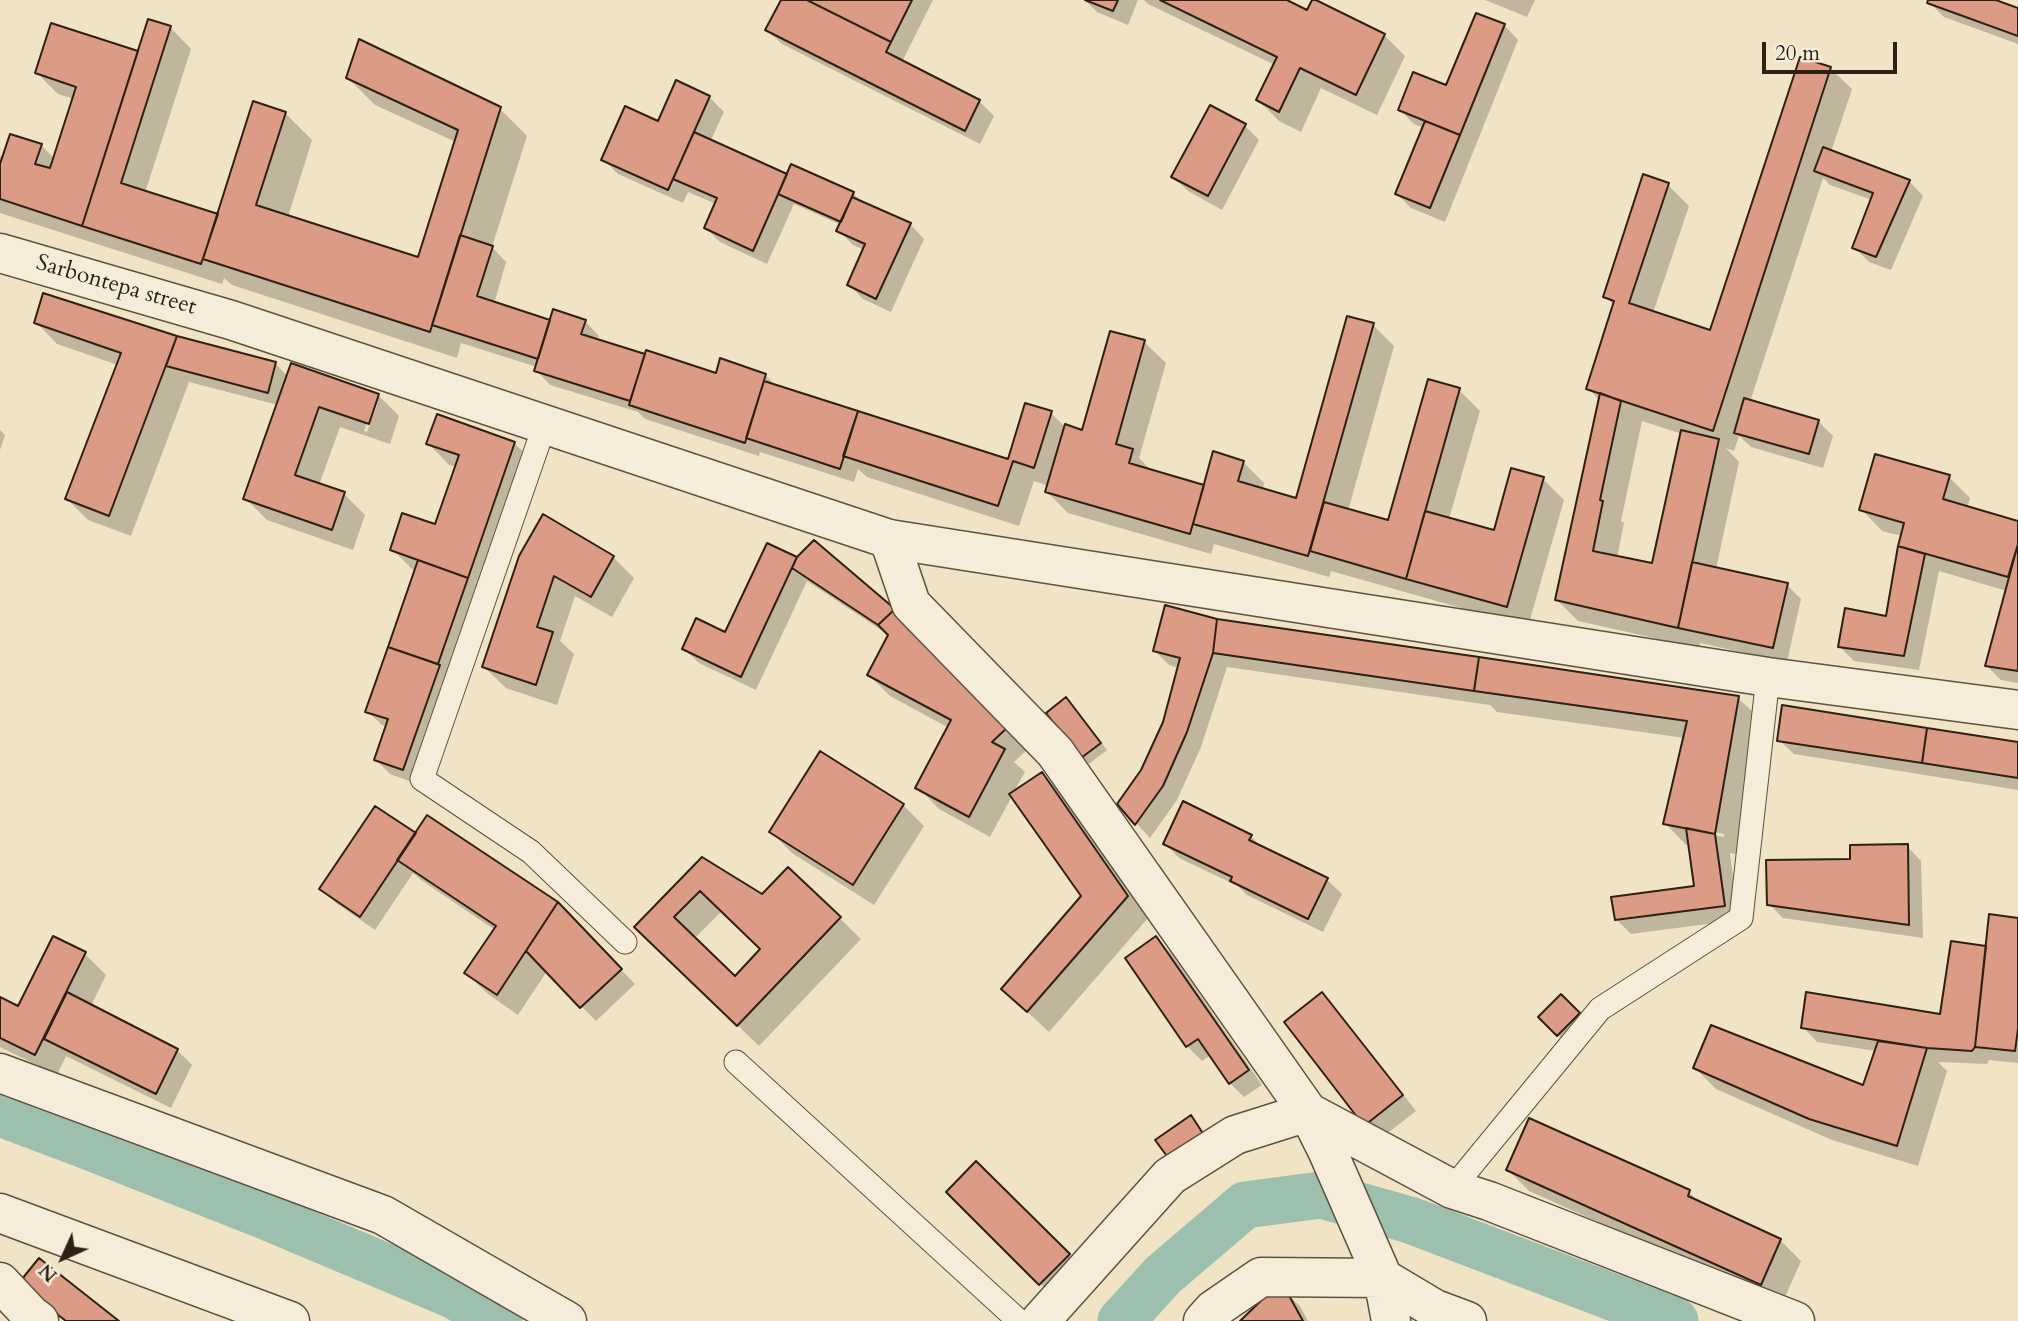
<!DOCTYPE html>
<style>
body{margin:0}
#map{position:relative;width:2018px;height:1321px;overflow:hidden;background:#f0e4c5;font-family:Cardo,serif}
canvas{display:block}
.north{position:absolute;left:28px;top:1223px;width:70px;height:70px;-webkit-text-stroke:5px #f5edd9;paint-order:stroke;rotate:225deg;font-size:19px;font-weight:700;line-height:28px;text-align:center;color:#2f2016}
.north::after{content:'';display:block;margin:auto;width:24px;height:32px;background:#2f2016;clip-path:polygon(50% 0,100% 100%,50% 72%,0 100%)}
.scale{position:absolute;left:1762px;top:42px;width:135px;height:32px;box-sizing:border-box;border:4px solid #2f2016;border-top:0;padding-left:9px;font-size:21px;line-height:24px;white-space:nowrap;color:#2f2016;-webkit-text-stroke:5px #f5edd9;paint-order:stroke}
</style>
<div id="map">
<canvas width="2018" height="1321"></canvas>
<div class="north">N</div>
<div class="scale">20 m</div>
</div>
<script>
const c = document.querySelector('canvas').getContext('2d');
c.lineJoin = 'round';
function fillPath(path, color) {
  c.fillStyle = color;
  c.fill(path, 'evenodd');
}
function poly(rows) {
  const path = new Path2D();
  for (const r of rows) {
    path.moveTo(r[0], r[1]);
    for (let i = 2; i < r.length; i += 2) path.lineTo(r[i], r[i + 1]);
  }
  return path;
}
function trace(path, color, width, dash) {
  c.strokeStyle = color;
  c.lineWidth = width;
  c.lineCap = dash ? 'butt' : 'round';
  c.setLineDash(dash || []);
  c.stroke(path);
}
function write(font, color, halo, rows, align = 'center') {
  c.font = font + ' Cardo,serif';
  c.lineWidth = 5;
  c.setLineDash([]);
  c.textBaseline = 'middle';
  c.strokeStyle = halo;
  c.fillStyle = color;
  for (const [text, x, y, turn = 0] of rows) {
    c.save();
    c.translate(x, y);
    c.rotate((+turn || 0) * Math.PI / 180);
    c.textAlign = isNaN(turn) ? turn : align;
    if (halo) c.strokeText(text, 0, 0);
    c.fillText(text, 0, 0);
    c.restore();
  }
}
fillPath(poly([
 [782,0,933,0,902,62,979,101,994,116,980,144,782,44,767,30],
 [1085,0,1138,0,1128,25,1097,12],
 [1144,0,1283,0,1308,12,1384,35,1405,56,1377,115,1321,88,1301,132,1279,121,1258,100,1275,65,1148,4],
 [1485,0,1535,0,1527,17],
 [1930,0,1991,0,2018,10,2018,44,1944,17,1929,2],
 [1504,25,1518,40,1445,222,1411,208,1397,194,1424,128,1414,124,1400,110,1447,88],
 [170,27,191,49,145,193,218,216,285,113,312,140,288,217,419,259,456,142,375,105,348,78,500,109,527,136,492,247,506,262,494,304,551,322,585,321,599,336,597,341,717,375,765,375,777,387,1009,461,1051,413,1064,426,1083,432,1144,342,1166,363,1139,458,1153,472,1205,487,1243,462,1264,483,1263,490,1297,500,1373,325,1394,346,1348,511,1389,523,1459,390,1480,411,1449,519,1495,532,1543,479,1564,500,1528,627,1331,571,1329,577,1214,544,1211,554,1068,513,1047,492,1049,486,1034,481,1019,526,867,477,858,469,854,482,760,452,759,456,645,419,638,412,550,385,536,370,537,367,461,343,457,358,232,285,224,278,222,284,0,213,0,156,4,157,41,145,55,159,74,99,58,94,37,73,140,53],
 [1830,68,1852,89,1831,152,1909,181,1923,196,1891,270,1869,262,1854,247,1872,200,1830,185,1823,178,1750,402,1818,421,1833,436,1823,468,1751,447,1739,436,1734,451,1726,448,1739,462,1716,569,1787,585,1801,599,1787,662,1700,643,1699,648,1578,621,1557,600,1600,401,1588,388,1615,306,1605,296,1668,185,1689,206,1653,313,1711,332],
 [1642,421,1682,434,1654,565,1617,558,1624,523,1621,521],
 [709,97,724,112,710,142,786,176,853,193,860,200,859,202,910,224,924,239,891,312,863,299,849,285,864,250,853,245,839,231,841,225,794,204,767,264,720,242,706,228,716,204,688,192,683,203,618,174,603,159,659,123],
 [1245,126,1259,140,1222,210,1188,191,1173,177],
 [36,322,176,338,275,363,288,377,378,395,399,416,390,444,340,427,319,485,344,494,365,515,353,550,267,520,246,499,278,405,189,382,131,536,88,520,67,499,118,365,57,344],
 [373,405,377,405,367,432,364,431],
 [0,430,5,435,0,450],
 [428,443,514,443,536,464,417,784,390,774,376,760,387,727,382,725,367,711,415,572,392,549,436,527,457,467,449,465],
 [1949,477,1970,498,1967,508,2018,523,2018,683,2001,680,1987,666,2007,591,1939,571,1919,670,1854,661,1840,647,1888,618,1902,547,1900,545,1902,536,1882,531,1861,509],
 [814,542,1029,748,1014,762,1025,772,1013,793,1042,774,1063,795,1148,918,1049,1032,1003,989,1083,897,1012,796,990,837,939,809,918,787,949,728,890,696,869,675,890,636,807,581,756,690,699,663,684,649,726,635,768,545,798,559],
 [521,557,613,557,634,578,612,617,575,596,560,641,574,654,557,705,506,688,484,667],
 [1217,621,1738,698,1760,719,1736,854,1730,853,1738,920,1631,934,1616,919,1696,887,1690,845,1686,845,1665,823,1685,738,1497,712,1490,705,1227,667,1201,747,1177,800,1150,838,1119,804,1143,771,1165,722,1179,668,1169,665,1155,651],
 [1704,830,1724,834,1724,837,1704,833],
 [1073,706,1107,750,1089,764,1082,757],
 [1779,740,2018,744,2018,790,1794,754],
 [903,805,924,826,874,905,792,853,771,832],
 [428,818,557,904,635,984,596,1021,547,971,518,1015,488,994,466,973,495,930,421,880,413,873,375,930,336,903,322,889,416,835],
 [1251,836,1263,849,1327,880,1342,894,1323,932,1247,895,1238,886,1179,858,1165,843],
 [1907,846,1921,861,1923,938,1783,918,1769,904,1852,861],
 [702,859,763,896,789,869,861,939,759,1046,658,948],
 [722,911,762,950,735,978,694,939],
 [2018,919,2018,1063,1989,1060,1987,1064,1938,1062,1947,1071,1918,1166,1832,1140,1716,1089,1695,1068,1864,1088,1876,1051,1817,1042,1803,1027,1941,1016,1988,948],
 [1156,938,1171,953,1262,1085,1244,1097,1230,1083,1211,1055,1202,1061,1187,1046,1127,959],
 [54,939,85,954,106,975,91,1006,177,1050,192,1065,171,1108,66,1056,57,1075,0,1047,0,999,19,1008],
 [1322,995,1336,1009,1416,1111,1380,1139,1366,1125],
 [1561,997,1586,1021,1565,1042,1541,1017],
 [976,1163,1083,1269,1055,1298,948,1192],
 [1508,1170,1689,1192,1702,1205,1780,1240,1801,1261,1782,1304,1529,1191],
 [1285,1292,1300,1306,1308,1321,1242,1321]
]), '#0003');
trace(poly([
 [0,1113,80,1143,265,1216,453,1295,499,1321],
 [1121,1321,1163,1275,1245,1205,1321,1195,1410,1220,1675,1321]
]), '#9cbfae', 47);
const building = poly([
 [781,0,807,0,891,42,886,52,980,100,965,131,765,30,781,0],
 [807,0,912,0,891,42,807,0],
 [1085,0,1118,0,1113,11,1085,0],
 [1160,0,1287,0,1307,10,1312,0,1316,0,1385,34,1356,95,1300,68,1279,112,1256,100,1277,57,1160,0],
 [1928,0,1996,0,2018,8,2018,36,1927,3,1928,0],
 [1476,13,1505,24,1460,135,1398,110,1413,72,1446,85,1476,13],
 [148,19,171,26,121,183,218,214,201,264,82,226,148,19],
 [51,23,138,51,82,226,0,199,0,164,10,134,42,144,35,164,50,168,76,87,35,73,51,23],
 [359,39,501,107,430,332,203,259,253,101,286,112,256,205,418,257,458,130,346,78,359,39],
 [1800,57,1831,67,1713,431,1586,389,1614,301,1603,297,1643,174,1669,183,1629,303,1710,330,1800,57],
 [676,80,710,96,668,190,601,160,625,106,658,121,676,80],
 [1210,105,1246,124,1208,196,1171,177,1210,105],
 [1425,121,1460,135,1430,208,1395,194,1425,121],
 [694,132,787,174,753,251,704,228,717,198,673,179,694,132],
 [1823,147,1910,180,1876,257,1852,248,1873,193,1814,171,1823,147],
 [791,164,854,192,841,222,778,194,791,164],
 [852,197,911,223,876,299,847,285,865,244,836,231,852,197],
 [460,235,493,246,477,296,550,320,538,359,432,325,460,235],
 [43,293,177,336,109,516,65,499,121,353,34,323,43,293],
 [553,309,586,320,581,334,645,354,630,401,534,371,553,309],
 [1347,316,1374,323,1308,556,1193,524,1213,451,1244,461,1238,481,1296,498,1347,316],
 [1110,331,1145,340,1116,444,1133,449,1129,463,1204,485,1190,534,1045,492,1065,424,1082,430,1110,331],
 [177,336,276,362,268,393,166,366,177,336],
 [646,350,716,373,720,358,766,374,745,443,629,405,646,350],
 [291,363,379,394,369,424,319,407,295,475,345,492,332,530,243,499,291,363],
 [1428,379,1460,388,1406,579,1310,551,1324,502,1388,520,1428,379],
 [764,381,858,411,840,469,746,438,764,381],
 [1600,393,1621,401,1600,500,1603,501,1593,551,1652,563,1681,430,1719,439,1678,628,1555,600,1600,393],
 [1744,398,1819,420,1809,454,1734,433,1744,398],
 [1025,403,1052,411,1034,468,1013,461,998,506,843,456,858,411,1008,459,1025,403],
 [437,414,515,442,468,578,390,550,402,513,435,524,459,455,426,444,437,414],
 [1875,454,1950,475,1943,499,2018,521,2018,544,2008,577,1898,546,1904,523,1859,510,1875,454],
 [1511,468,1544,477,1507,607,1406,579,1425,511,1494,530,1511,468],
 [543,514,614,556,591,597,554,576,537,627,553,632,536,685,482,667,519,556,543,514],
 [814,540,895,609,878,625,792,568,797,557,814,540],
 [767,543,797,557,741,677,682,649,696,618,725,632,767,543],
 [2018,544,2018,671,1985,666,2018,544],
 [1898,546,1925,554,1904,656,1838,647,1845,608,1886,616,1898,546],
 [418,560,468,578,438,664,388,647,418,560],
 [1692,562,1788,583,1773,648,1678,628,1692,562],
 [1165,605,1217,619,1213,653,1187,732,1163,786,1135,825,1117,804,1141,770,1163,722,1180,658,1153,651,1165,605],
 [895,609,1009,726,992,742,1005,749,969,817,915,788,951,720,867,675,888,635,878,625,895,609],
 [1217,619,1479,657,1474,691,1213,653,1217,619],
 [388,647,440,665,403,770,374,760,388,719,365,712,388,647],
 [1479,657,1739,696,1715,834,1663,824,1687,721,1474,691,1479,657],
 [1066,697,1101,743,1081,758,1046,713,1066,697],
 [1782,705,1927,728,1922,763,1777,741,1782,705],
 [1927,728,2018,742,2018,778,1922,763,1927,728],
 [820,751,904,804,853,885,769,832,820,751],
 [1042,772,1128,896,1027,1012,1001,989,1081,896,1009,794,1042,772],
 [1183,801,1252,835,1249,840,1328,878,1308,919,1230,881,1232,877,1163,844,1183,801],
 [375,806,416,833,360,917,319,889,375,806],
 [427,815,558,902,497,995,464,973,496,926,397,860,427,815],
 [1686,828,1715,834,1725,906,1615,920,1611,897,1694,886,1686,828],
 [1908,844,1909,925,1767,905,1766,860,1850,859,1850,845,1908,844],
 [702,857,762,894,788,867,841,917,737,1026,634,927,702,857],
 [700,891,760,949,735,976,674,917,700,891],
 [558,902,622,969,580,1008,526,951,558,902],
 [1989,914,2018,918,2018,1029,2015,1051,1975,1047,1989,914],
 [53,936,86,952,35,1055,0,1038,0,997,18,1006,53,936],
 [1156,936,1249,1070,1229,1084,1198,1039,1186,1047,1125,958,1156,936],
 [1951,941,1986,946,1975,1047,1972,1051,1927,1048,1801,1028,1806,992,1940,1014,1951,941],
 [67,992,178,1049,156,1094,44,1039,67,992],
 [1322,992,1403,1095,1364,1126,1284,1022,1322,992],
 [1561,994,1580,1013,1557,1036,1538,1017,1561,994],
 [1711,1025,1863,1085,1878,1041,1927,1048,1897,1146,1809,1119,1693,1068,1711,1025],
 [1191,1115,1204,1135,1169,1159,1155,1140,1191,1115],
 [1529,1118,1690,1190,1688,1196,1781,1239,1761,1285,1506,1170,1529,1118],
 [976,1161,1070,1254,1039,1285,946,1192,976,1161],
 [39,1258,119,1321,66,1321,18,1284,39,1258],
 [1286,1290,1303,1321,1240,1321,1268,1294,1286,1290]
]);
fillPath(building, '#db9b85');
trace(building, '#2f2016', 2);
const service = poly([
 [545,424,422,779,531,852,625,942],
 [736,1062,1019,1321],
 [1452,1189,1600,1009,1741,918,1768,677]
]);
const minor = poly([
 [889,539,911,604,1055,752,1308,1112,1327,1150,1383,1278,1391,1321],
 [0,1073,383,1215,567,1321],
 [0,1213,290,1321],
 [0,1282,31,1315,39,1321],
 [1040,1321,1170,1176,1235,1135,1308,1112,1452,1189,1489,1201,1795,1321],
 [1203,1321,1213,1310,1261,1277,1383,1278,1435,1309,1467,1321]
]);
const tertiary = poly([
 [0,253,231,320,889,539,1768,677,2018,710]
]);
trace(service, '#5f5142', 25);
trace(minor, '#5f5142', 41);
trace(tertiary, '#5f5142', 41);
trace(service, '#f5edd9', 23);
trace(minor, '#f5edd9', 38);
trace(tertiary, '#f5edd9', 38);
write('23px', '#2f2016', '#f5edd9', [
 ["Sarbontepa street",116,286,16]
]);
</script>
